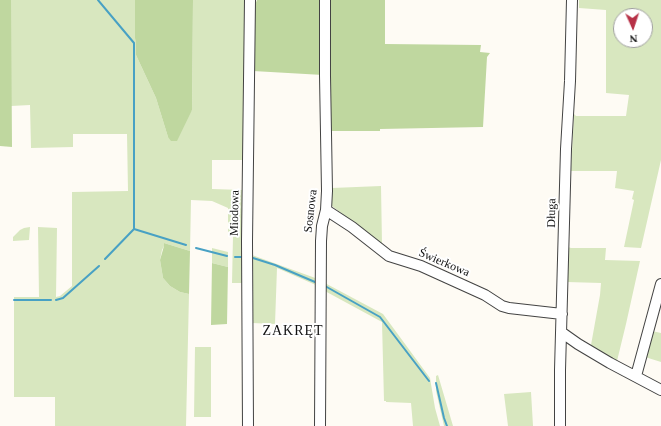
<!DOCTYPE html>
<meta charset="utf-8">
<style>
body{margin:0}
#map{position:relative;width:661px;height:426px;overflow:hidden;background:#fefbf4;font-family:"Times New Roman",serif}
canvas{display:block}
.north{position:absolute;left:613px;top:8px;width:40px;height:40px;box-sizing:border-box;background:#fff;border:1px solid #9f9f9f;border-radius:50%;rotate:177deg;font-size:11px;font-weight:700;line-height:16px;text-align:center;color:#101010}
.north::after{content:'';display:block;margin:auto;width:14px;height:18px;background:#b73147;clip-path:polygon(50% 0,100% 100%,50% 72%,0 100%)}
</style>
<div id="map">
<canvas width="661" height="426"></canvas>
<div class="north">N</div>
</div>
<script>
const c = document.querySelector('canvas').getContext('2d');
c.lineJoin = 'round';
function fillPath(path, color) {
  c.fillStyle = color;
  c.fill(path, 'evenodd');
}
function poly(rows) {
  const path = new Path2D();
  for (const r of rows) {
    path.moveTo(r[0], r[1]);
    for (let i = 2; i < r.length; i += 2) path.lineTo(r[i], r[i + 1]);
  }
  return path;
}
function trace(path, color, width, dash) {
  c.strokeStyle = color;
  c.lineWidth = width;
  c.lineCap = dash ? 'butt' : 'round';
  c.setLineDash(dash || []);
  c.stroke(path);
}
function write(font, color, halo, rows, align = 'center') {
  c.font = font + ' "Times New Roman",serif';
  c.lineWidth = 4;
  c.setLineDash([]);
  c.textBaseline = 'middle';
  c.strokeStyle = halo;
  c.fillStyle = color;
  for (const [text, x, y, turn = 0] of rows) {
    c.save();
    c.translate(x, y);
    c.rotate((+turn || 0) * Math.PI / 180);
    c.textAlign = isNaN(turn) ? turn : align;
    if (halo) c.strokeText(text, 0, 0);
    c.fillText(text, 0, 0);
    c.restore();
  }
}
fillPath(poly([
 [11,0,135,0,135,38,136,45,136,55,156,98,168,137,192,110,193,0,245,0,244,160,212,160,212,189,243,190,243,283,232,283,233,236,228,236,228,208,212,201,191,200,190,251,164,243,164,246,162,250,160,260,163,278,170,286,180,292,189,294,186,426,55,426,55,397,14,397,14,297,39,297,38,227,57,228,56,297,60,296,72,286,72,192,128,191,127,134,73,134,73,147,31,148,30,105,11,106],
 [579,0,661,0,661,160,641,248,624,247,634,200,632,199,634,191,615,188,617,171,571,171,574,114,576,116,626,116,629,95,606,93,606,10,579,8],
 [621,16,645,16,645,40,621,40],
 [381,186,382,244,332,206,332,188],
 [30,227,29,240,13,241,13,237,20,230,24,228],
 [568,247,571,248,606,248,605,260,640,261,626,324,617,361,591,345,600,295,601,283,567,282],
 [212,248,228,252,228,267,212,263],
 [252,255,318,279,318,286,277,268,275,324,252,323],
 [323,282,383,314,430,378,435,408,440,426,413,426,411,403,386,402,386,401,384,401,382,322,323,290],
 [652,331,661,333,661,362,645,357],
 [195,347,211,347,211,417,194,417],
 [438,375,453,426,444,426,436,391,436,376],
 [531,392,533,426,508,426,504,394]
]), '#d8e7bf');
fillPath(poly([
 [0,0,11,0,12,147,0,146],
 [135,0,193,0,192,110,177,141,171,141,168,137,156,98,136,55,136,45,135,38],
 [257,0,321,0,323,75,253,71,253,10],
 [330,0,385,0,385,44,481,45,480,52,490,53,487,57,483,127,380,129,380,131,331,131],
 [164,243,190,251,189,294,180,292,170,286,163,278,160,260,164,246],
 [212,263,228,267,227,324,211,325]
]), '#bfd79f');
trace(poly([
 [98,0,134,43,134,229,186,245],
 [196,248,227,256],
 [235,257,241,257],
 [253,258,275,265,315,282],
 [105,259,134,229],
 [325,286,380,317,429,381],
 [14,300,51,300],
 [56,300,63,298,99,266],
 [436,383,444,418,447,426]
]), '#48a1c4', 2);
const minor = poly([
 [326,210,352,227,389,256,421,266,485,295,502,306,509,308,562,314],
 [561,332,578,344,610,363,661,390],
 [636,376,661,284],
 [248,426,247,241,250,0],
 [320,426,321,241,322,226,326,210,327,191,325,76,325,0],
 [560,426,560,370,566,149,570,81,572,0]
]);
trace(minor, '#434343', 12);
trace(minor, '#fff', 10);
write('12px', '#101010', '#fff', [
 ["Sosnowa",311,211,-83],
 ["Miodowa",235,213,-89],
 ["Długa",552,213,-89],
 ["Świerkowa",444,263,23]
]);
c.letterSpacing = '1px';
write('14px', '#101010', '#fff', [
 ["ZAKRĘT",293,331]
]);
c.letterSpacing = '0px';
</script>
